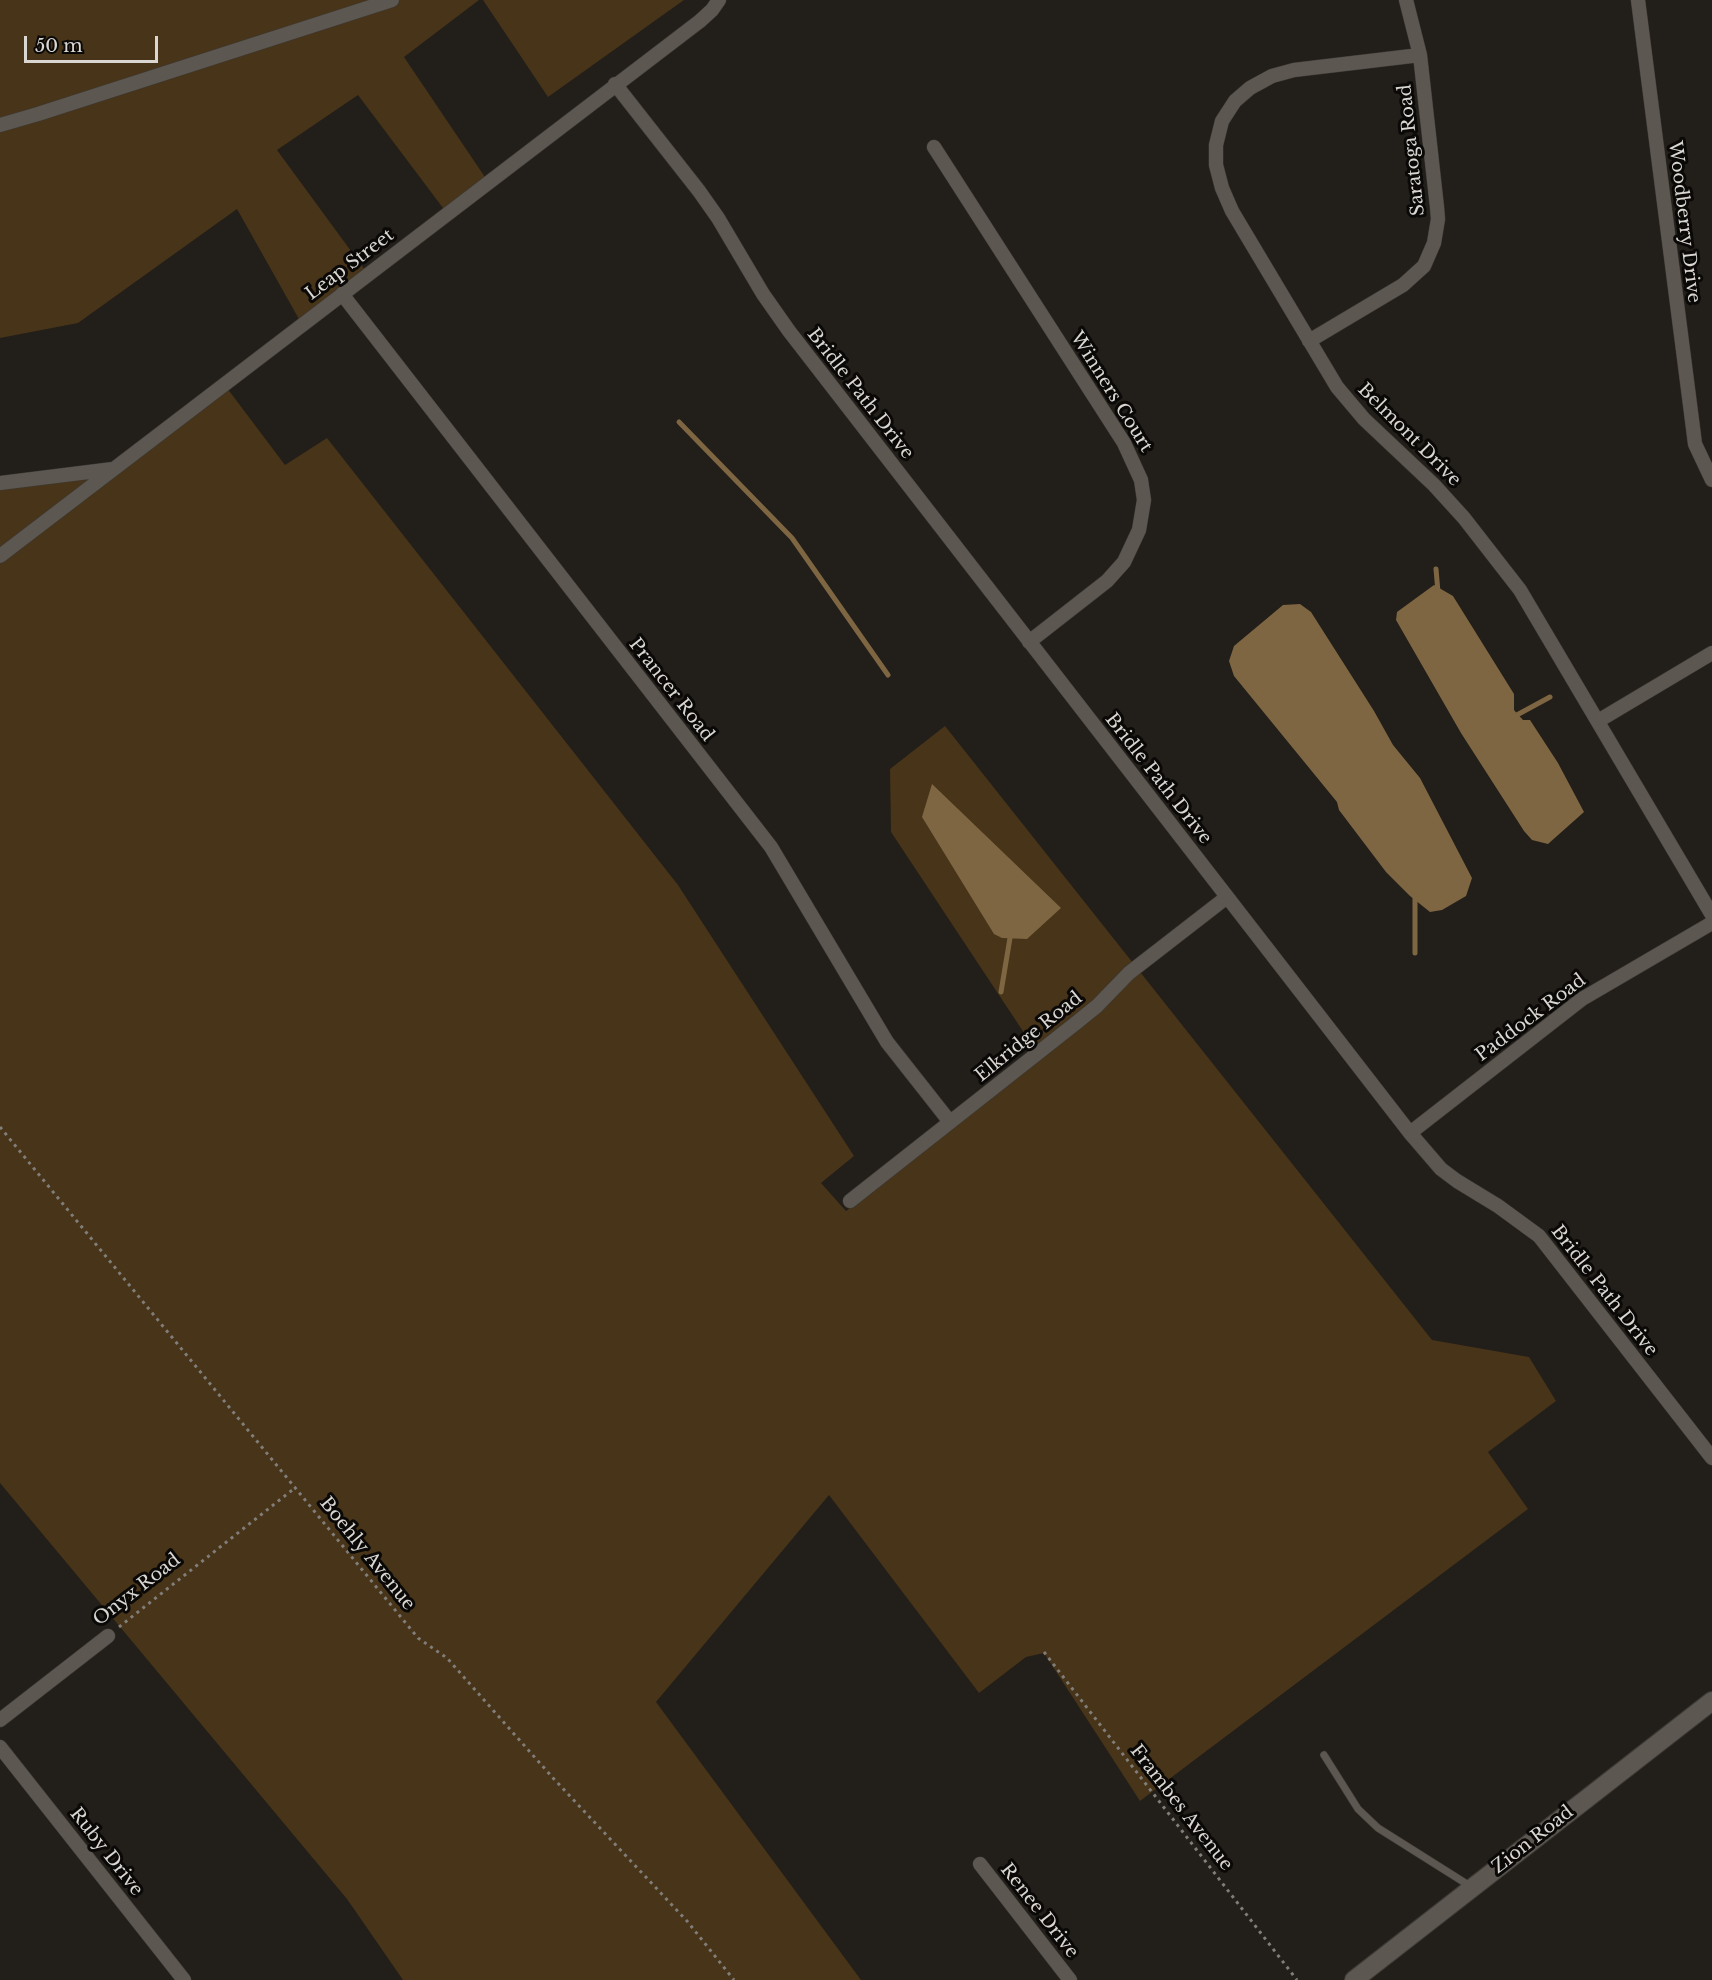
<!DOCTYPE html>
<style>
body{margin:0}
#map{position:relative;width:1712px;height:1980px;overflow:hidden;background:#221e19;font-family:"Libre Baskerville",serif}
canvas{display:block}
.scale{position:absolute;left:24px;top:36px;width:134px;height:27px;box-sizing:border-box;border:3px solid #dad7d3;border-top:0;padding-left:8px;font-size:18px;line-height:21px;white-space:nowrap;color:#dad7d3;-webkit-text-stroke:4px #0a0907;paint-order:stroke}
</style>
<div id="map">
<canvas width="1712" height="1980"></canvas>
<div class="scale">50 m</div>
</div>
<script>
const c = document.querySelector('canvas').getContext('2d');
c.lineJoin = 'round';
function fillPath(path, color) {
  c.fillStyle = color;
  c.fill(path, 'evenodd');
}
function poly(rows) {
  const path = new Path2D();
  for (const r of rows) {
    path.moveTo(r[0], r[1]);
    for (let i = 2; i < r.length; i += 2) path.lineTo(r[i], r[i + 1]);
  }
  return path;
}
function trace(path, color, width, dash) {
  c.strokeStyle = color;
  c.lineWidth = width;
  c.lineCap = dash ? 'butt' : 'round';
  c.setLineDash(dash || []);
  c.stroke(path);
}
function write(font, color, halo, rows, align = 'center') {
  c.font = font + ' "Libre Baskerville",serif';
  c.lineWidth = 6;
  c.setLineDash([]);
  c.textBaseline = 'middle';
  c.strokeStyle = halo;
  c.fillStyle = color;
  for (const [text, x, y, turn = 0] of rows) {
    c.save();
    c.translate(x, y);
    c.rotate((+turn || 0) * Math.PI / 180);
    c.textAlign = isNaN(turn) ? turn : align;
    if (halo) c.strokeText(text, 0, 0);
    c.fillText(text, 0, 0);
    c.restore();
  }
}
fillPath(poly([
 [0,0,479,0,404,57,489,183,449,216,358,95,277,150,370,277,304,328,237,209,78,323,0,338],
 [483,0,684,0,548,97],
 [227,388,285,465,327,438,678,885,854,1156,821,1183,846,1211,1040,1057,891,832,890,769,945,726,1432,1340,1529,1357,1556,1401,1488,1452,1528,1509,1140,1801,1044,1653,1026,1657,979,1693,829,1495,656,1702,861,1980,403,1980,347,1899,0,1483,0,482,124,467]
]), '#473419');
fillPath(poly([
 [1434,585,1453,596,1514,694,1514,710,1523,720,1530,720,1558,763,1584,812,1548,844,1532,840,1524,831,1461,733,1396,620,1397,612],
 [1300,604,1311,612,1374,711,1393,745,1420,778,1472,878,1466,896,1442,910,1430,912,1410,896,1386,872,1339,810,1337,802,1234,676,1229,661,1234,646,1283,605],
 [932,784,1061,908,1027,939,1002,938,994,934,922,817]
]), '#7e6642');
trace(poly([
 [679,422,792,538,888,675],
 [1436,569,1438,592],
 [1515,716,1550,697],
 [1415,953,1415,895],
 [1001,992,1010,938]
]), '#7e6642', 5);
const lane = poly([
 [1324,1755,1358,1809,1378,1828,1470,1886]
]);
const street = poly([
 [1638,0,1693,428,1695,444,1712,480],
 [1420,55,1294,70,1272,76,1250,88,1235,101,1222,121,1216,145,1216,165,1222,188,1232,211,1337,387,1364,419,1434,485,1464,518,1520,590,1712,915],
 [615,84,699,191,718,218,763,294,789,331,1410,1133,1441,1169,1457,1181,1498,1206,1539,1236,1712,1458],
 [0,125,38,114,392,0],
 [934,147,1124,443,1141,480,1144,500,1139,530,1124,562,1107,581,1029,642],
 [342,294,771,847,887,1042,950,1122],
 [1309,341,1403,285,1424,266,1434,243,1438,219,1437,207,1420,55,1406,0],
 [0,483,113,469],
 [0,556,700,21,712,10,719,0],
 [1598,721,1712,653],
 [1410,1133,1582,999,1712,923],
 [850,1201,1076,1023,1097,1006,1129,973,1227,897],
 [0,1720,108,1636],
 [0,1747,184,1980],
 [980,1864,1070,1980]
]);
const secondary = poly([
 [1354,1980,1712,1701]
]);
trace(lane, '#3d3a36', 8);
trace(street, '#3d3a36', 15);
trace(secondary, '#3d3a36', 20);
trace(poly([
 [0,1127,418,1638,447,1658,553,1778,687,1921,734,1980],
 [119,1627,296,1487],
 [1044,1652,1297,1980]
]), '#817e79', 3, [3, 4.5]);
trace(lane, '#5c5750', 7);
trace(street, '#5c5750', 14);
trace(secondary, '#5c5750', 18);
write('18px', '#dad7d3', '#0a0907', [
 ["Saratoga Road",1412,150,-96],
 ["Woodberry Drive",1684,222,83],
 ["Leap Street",350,265,-37],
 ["Winners Court",1111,392,58],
 ["Bridle Path Drive",860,394,52],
 ["Belmont Drive",1409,435,45],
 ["Prancer Road",671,690,52],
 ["Bridle Path Drive",1158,779,52],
 ["Paddock Road",1531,1018,-37],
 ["Elkridge Road",1029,1037,-39],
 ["Bridle Path Drive",1604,1291,52],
 ["Boehly Avenue",367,1554,51],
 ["Onyx Road",137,1590,-38],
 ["Frambes Avenue",1181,1808,52],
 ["Zion Road",1533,1840,-38],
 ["Ruby Drive",106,1852,52],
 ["Renee Drive",1039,1911,52]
]);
</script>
